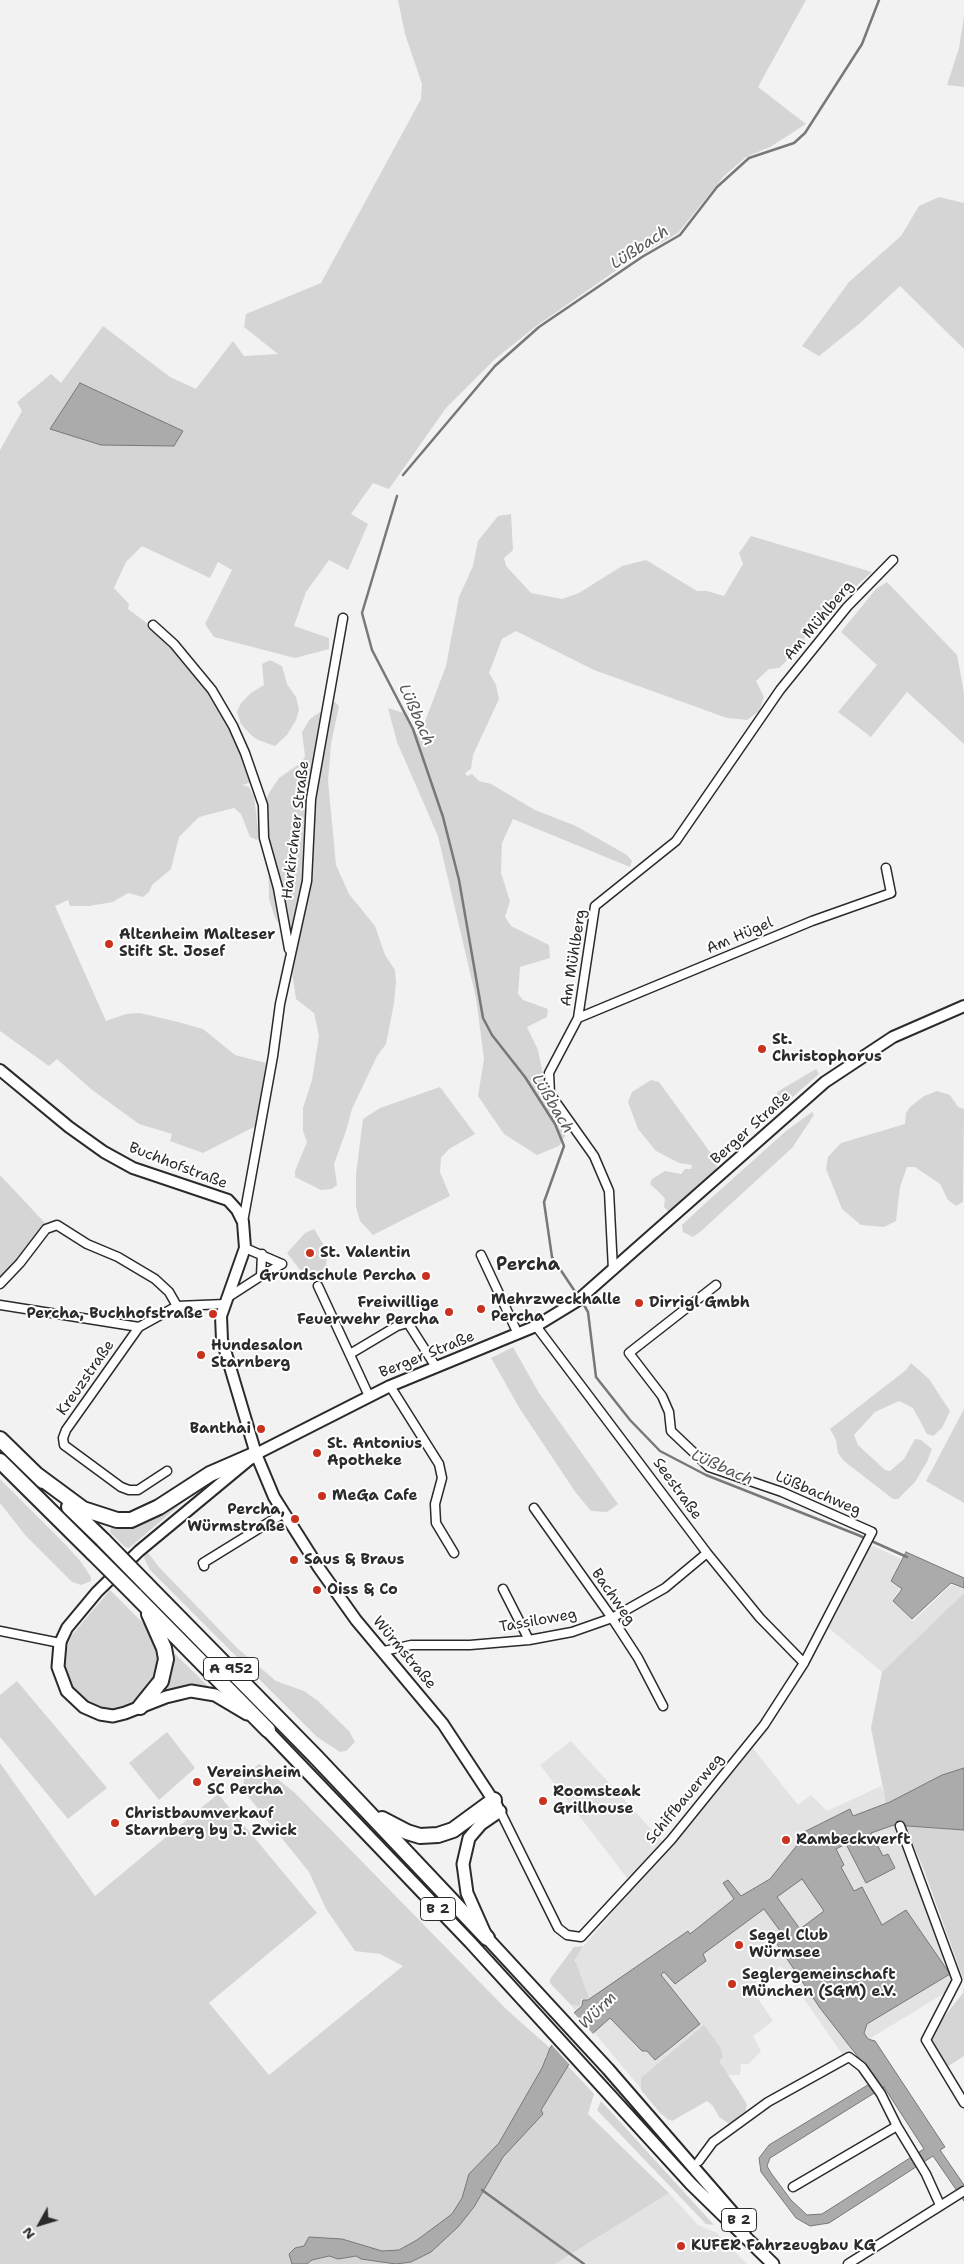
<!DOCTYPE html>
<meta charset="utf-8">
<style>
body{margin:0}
#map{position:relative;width:964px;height:2264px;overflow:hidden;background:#f2f2f2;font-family:"Shantell Sans",sans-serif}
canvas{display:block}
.north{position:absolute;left:15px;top:2199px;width:50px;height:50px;-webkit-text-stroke:4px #fff;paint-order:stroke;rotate:231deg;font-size:14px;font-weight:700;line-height:20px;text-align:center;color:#2b2b2b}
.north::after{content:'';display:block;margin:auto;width:18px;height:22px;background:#2b2b2b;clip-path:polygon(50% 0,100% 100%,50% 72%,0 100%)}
</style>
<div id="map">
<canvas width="964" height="2264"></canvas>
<div class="north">N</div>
</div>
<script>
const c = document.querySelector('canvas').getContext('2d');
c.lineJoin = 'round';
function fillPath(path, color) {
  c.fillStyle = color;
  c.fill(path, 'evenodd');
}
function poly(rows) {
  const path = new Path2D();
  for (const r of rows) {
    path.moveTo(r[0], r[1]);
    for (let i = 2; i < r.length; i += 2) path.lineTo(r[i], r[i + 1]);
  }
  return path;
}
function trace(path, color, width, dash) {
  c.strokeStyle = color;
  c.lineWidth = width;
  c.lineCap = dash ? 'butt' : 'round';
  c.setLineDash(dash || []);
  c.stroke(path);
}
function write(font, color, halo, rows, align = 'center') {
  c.font = font + ' "Shantell Sans",sans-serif';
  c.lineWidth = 4;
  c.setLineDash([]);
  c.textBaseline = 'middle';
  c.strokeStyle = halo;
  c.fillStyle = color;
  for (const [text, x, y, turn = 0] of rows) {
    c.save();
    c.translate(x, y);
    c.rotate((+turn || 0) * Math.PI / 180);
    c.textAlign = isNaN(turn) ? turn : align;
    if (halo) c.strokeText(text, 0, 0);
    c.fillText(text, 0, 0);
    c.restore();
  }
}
fillPath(poly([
 [871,1545,901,1559,890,1581,900,1589,892,1601,913,1621,951,1585,964,1589,964,1593,882,1672,825,1625],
 [571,1741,669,1849,752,1747,798,1805,811,1795,827,1811,881,1786,954,1980,948,1991,843,2055,781,1966,750,1987,773,2021,753,2036,761,2051,749,2064,741,2064,740,2075,710,2075,705,2088,668,2121,571,2005,580,2006,581,1999,588,1997,576,1966,576,1955,634,1887,540,1765],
 [669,2193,698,2225,717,2233,747,2264,555,2264]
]), '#e3e3e3');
fillPath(poly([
 [398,0,806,0,758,87,806,124,770,147,746,157,724,176,678,233,631,260,535,327,495,359,446,408,389,489,373,483,351,514,368,524,348,570,329,560,306,592,294,626,329,638,329,649,295,658,214,637,205,624,232,570,218,562,210,578,142,546,126,562,114,588,129,604,128,609,156,630,182,656,233,726,252,782,242,785,249,787,254,797,259,835,257,840,250,837,241,814,234,808,199,817,179,837,171,869,152,885,149,892,143,897,128,893,113,902,89,906,70,906,68,900,55,906,106,1021,126,1014,140,1013,178,1022,203,1029,235,1055,266,1063,256,1126,203,1153,170,1141,172,1134,139,1124,91,1089,57,1059,49,1066,0,1031,0,450,22,411,17,402,51,374,61,383,103,326,170,377,196,389,233,341,244,356,278,354,244,327,246,314,321,283,421,99,422,84,405,34],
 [964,16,964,87,947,85,959,48],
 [939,197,964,203,964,349,900,286,859,324,819,356,802,346,849,282,901,236,919,206],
 [511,514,513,550,504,558,506,566,531,593,562,599,579,593,622,566,646,560,697,591,707,591,724,596,743,564,739,553,751,536,872,572,829,610,807,634,795,653,779,668,769,669,756,681,764,697,759,711,747,720,727,718,594,670,516,631,502,639,489,673,496,685,499,699,473,755,471,769,465,773,467,776,472,774,479,781,491,784,535,810,576,826,627,855,632,861,630,867,513,819,502,843,501,873,510,901,505,917,511,926,549,945,550,958,520,967,518,994,523,1000,548,1009,547,1017,527,1027,538,1050,548,1099,568,1131,559,1146,537,1155,504,1134,478,1096,484,1059,476,998,438,836,397,742,388,708,407,714,416,734,421,732,446,666,459,597,473,566,478,541,498,516],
 [887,582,957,655,964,693,964,744,907,692,871,737,838,712,877,665,841,632,876,589],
 [270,660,282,666,287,684,296,697,299,710,296,720,287,735,275,746,258,740,251,735,241,724,237,712,241,703,251,693,264,685,262,664],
 [335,702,339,706,331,744,328,781,336,865,349,894,375,926,385,955,395,970,396,983,394,1003,386,1044,377,1056,352,1109,346,1131,334,1164,337,1185,332,1189,321,1190,295,1177,295,1171,307,1142,303,1131,303,1108,312,1080,319,1036,314,1013,296,999,286,932,275,918,269,899,268,850,263,808,269,793,279,778,302,762,305,756,302,732,310,719],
 [816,1069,819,1074,780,1108,777,1092],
 [651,1080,659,1082,710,1152,717,1167,713,1174,670,1213,664,1207,665,1199,662,1195,650,1184,652,1179,665,1171,681,1174,685,1169,691,1169,692,1165,679,1163,656,1151,638,1129,628,1102,632,1092],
 [440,1087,475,1134,449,1149,441,1158,440,1172,450,1196,373,1235,360,1221,356,1207,356,1174,363,1119,380,1108],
 [937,1091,950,1095,958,1107,964,1109,963,1202,956,1206,948,1200,940,1184,915,1167,907,1167,900,1187,896,1221,884,1227,861,1225,842,1209,826,1169,828,1157,841,1143,905,1124,906,1113,910,1107,924,1096],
 [812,1112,814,1115,792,1148,700,1232,693,1237,683,1232,682,1225,699,1209,786,1131],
 [0,1175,45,1223,18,1262,0,1278],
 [314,1229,325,1247,327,1256,326,1266,316,1277,308,1276,300,1270,287,1253,305,1233],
 [513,1347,539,1393,618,1504,607,1512,591,1511,576,1493,520,1409,491,1358],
 [911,1363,929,1379,950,1411,942,1428,933,1436,927,1434,913,1408,899,1401,875,1412,854,1435,858,1445,885,1470,890,1471,904,1459,915,1439,921,1440,932,1449,927,1462,915,1482,898,1499,893,1499,844,1461,838,1453,836,1440,830,1429,906,1370],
 [964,1409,964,1503,926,1481],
 [0,1479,66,1545,81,1562,91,1577,91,1581,81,1585,72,1582,26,1536,0,1503],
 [206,1483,129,1548,125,1547,110,1532,111,1528,125,1527,142,1522],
 [146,1550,158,1566,237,1648,276,1681,304,1691,318,1701,349,1731,355,1742,346,1751,340,1752,317,1737,150,1570,144,1558],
 [110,1590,148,1628,159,1653,160,1665,155,1682,144,1697,128,1706,112,1709,100,1707,83,1699,74,1691,64,1671,64,1656,71,1636],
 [964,1593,964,1768,942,1775,903,1797,886,1803,871,1728,882,1672],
 [175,1654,210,1688,186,1686,171,1689,155,1697],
 [17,1681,107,1788,68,1819,0,1737,0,1695],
 [167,1732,195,1768,159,1800,129,1763],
 [0,1763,95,1896,218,1794,317,1913,209,2003,269,2075,403,1966,380,1954,355,1951,326,1909,309,1872,243,1790,244,1777,259,1764,295,1793,507,2010,550,2048,545,2057,556,2084,567,2065,594,2094,588,2114,669,2193,555,2264,0,2264],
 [905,1826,964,1830,964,1981,924,1870],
 [583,1946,575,1960,589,1998,581,1999,580,2006,571,2005,550,1983,550,1979,574,1947],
 [964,1987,964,2056,947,2067,930,2040,936,2027,963,1993],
 [704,2025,720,2047,723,2057,719,2061,747,2104,745,2115,738,2121,728,2123,719,2117,713,2106,707,2101,672,2121,661,2114,641,2090,641,2078],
 [601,2101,714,2225,706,2224,597,2110]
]), '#d5d5d5');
const water = poly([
 [80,383,183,431,174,446,101,445,50,429,80,383],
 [906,1552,964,1578,964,1588,951,1583,912,1619,893,1601,902,1589,891,1581,906,1552],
 [964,1768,964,1830,894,1825,871,1833,883,1856,888,1854,895,1868,866,1883,846,1844,836,1849,844,1865,841,1867,854,1891,862,1887,882,1925,906,1910,950,1974,867,2024,864,2033,868,2039,875,2041,945,2147,940,2150,964,2185,964,2201,933,2156,829,2223,810,2226,796,2218,761,2172,759,2158,769,2145,876,2080,820,2008,775,1941,783,1935,764,1909,703,1954,706,1961,675,1984,664,1972,661,1975,700,2024,655,2060,647,2051,642,2051,610,2018,582,2043,541,2110,543,2114,503,2157,474,2207,458,2227,431,2252,411,2262,396,2264,361,2259,356,2256,338,2259,329,2256,312,2260,307,2264,292,2264,289,2254,295,2248,304,2246,309,2237,342,2239,382,2251,399,2250,417,2240,452,2214,462,2198,469,2174,499,2143,542,2068,550,2048,575,2012,582,2006,583,2000,588,2000,688,1931,690,1934,734,1899,723,1883,728,1880,741,1896,770,1879,798,1844,806,1831,850,1809,853,1816,890,1802,942,1775,964,1768],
 [802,1879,824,1911,800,1929,777,1897,802,1879],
 [884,2087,924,2149,822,2214,807,2215,791,2200,771,2173,767,2166,770,2158,884,2087]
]);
fillPath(water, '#ababab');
trace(water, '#787878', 1);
fillPath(poly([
 [572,2011,594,2035,570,2065,550,2043]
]), '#f2f2f2');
trace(poly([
 [403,475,495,366,539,327,642,257,680,235,717,187,749,158,794,143,805,133,862,44,879,0],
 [397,496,362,613,372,650,413,729,443,817,459,880,483,1018,492,1035,525,1077,555,1124,564,1146,544,1202,552,1257,578,1296],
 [581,1300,588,1312,596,1377,630,1420,660,1451,706,1475,858,1535,907,1557],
 [482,2190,584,2264]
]), '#787878', 2.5);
const street = poly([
 [153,625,174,644,212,690,233,726,245,753,263,805,264,838,278,888,289,949],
 [578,1018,812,921,891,893,886,868],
 [243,1222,273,1056,280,1004,307,881,311,799,343,618],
 [245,1248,282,1264],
 [481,1255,518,1334],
 [613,1270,609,1191,594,1156,550,1094,549,1073,578,1018,595,906,676,841,780,690,847,607,893,560],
 [261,1276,282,1264],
 [0,1284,20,1263,46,1229,57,1225,87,1244,118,1257,155,1279,169,1292,177,1306],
 [318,1286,369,1396],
 [227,1298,261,1276,262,1254],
 [0,1305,139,1327,177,1306,225,1304],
 [536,1326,707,1553,760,1618,804,1663],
 [139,1327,66,1430,63,1438,64,1445,121,1487,129,1490,138,1490,167,1471],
 [350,1354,397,1326,408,1323,436,1367],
 [390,1386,439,1464,442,1478,435,1504,436,1523,454,1553],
 [534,1508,612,1618,638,1658,663,1706],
 [204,1566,203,1563,284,1513],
 [503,1589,529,1640],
 [0,1631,60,1643],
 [384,1651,411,1645,470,1645,529,1640,572,1632,612,1618,665,1588,707,1553],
 [500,1811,558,1928,567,1935,581,1937,671,1840,764,1725,804,1663,872,1532,782,1492,709,1467,671,1431,669,1412,662,1396,629,1353,716,1285],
 [900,1826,957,1980,926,2040,964,2103],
 [699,2161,713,2142,768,2102,849,2057,862,2067,881,2094,897,2126,926,2174,940,2205],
 [793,2187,897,2126],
 [848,2264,964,2191]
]);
const secondary = poly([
 [0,1070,69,1127,104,1152,133,1168,228,1200,237,1210,243,1222,245,1248,221,1316,222,1340,256,1454,274,1497,319,1568,356,1620,443,1724,497,1806],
 [60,1643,67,1628,97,1592,139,1551,256,1454,390,1386,536,1326,577,1301,825,1082,893,1037,964,1006]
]);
const primary = poly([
 [60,1643,58,1667,67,1691,84,1707,100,1714,113,1716,125,1713,166,1697,191,1691,215,1695,247,1714],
 [262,1725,470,1942,691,2184,773,2264],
 [500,1811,481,1824,469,1838,463,1864,467,1893,487,1938,608,2069,746,2228]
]);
const highway = poly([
 [0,1439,43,1481],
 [0,1461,93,1553],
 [37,1475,83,1509,117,1520,131,1520,159,1507,210,1474,256,1454],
 [69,1507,104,1541],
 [146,1584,315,1756,487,1938],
 [135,1595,268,1730],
 [140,1707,161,1681,166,1659,164,1648,149,1614],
 [382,1819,407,1832,420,1836,438,1835,453,1830,494,1800]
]);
trace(street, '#2b2b2b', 11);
trace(secondary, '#2b2b2b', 14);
trace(primary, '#2b2b2b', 15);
trace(highway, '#2b2b2b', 18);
trace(street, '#fff', 8);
trace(secondary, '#fff', 10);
trace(primary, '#fff', 11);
trace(highway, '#fff', 14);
const highwayBridge = poly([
 [104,1541,146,1584],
 [93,1553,135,1595]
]);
trace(highwayBridge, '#2b2b2b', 18, []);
trace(highwayBridge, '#fff', 14);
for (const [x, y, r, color] of [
 [109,944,5,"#c8321e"],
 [762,1049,5,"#c8321e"],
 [310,1253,5,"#c8321e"],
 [426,1276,5,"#c8321e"],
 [639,1303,5,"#c8321e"],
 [481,1309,5,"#c8321e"],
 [449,1312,5,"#c8321e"],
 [213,1314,5,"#c8321e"],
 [201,1355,5,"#c8321e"],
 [261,1429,5,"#c8321e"],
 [317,1453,5,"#c8321e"],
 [322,1496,5,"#c8321e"],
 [295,1519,5,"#c8321e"],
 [294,1560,5,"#c8321e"],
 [317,1590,5,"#c8321e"],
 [197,1782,5,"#c8321e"],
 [543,1801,5,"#c8321e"],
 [115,1823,5,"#c8321e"],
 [786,1840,5,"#c8321e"],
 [739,1945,5,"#c8321e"],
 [732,1984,5,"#c8321e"],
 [681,2246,5,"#c8321e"]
]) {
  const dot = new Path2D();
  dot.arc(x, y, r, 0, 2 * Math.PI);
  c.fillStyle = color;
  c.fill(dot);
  trace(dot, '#fff', 2);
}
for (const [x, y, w] of [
 [231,1669,55],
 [438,1909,35],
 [739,2220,35]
]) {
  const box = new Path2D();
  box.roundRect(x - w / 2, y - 11.5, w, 23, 4);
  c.fillStyle = '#fff';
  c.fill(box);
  trace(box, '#2b2b2b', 1);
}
write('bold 14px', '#2b2b2b', null, [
 ["A 952",231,1669],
 ["B 2",438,1909],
 ["B 2",739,2220]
]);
write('15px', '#2b2b2b', '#fff', [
 ["Am Mühlberg",819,621,-50],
 ["Harkirchner Straße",296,830,-83],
 ["Am Hügel",740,936,-23],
 ["Am Mühlberg",574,958,-81],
 ["Berger Straße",751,1128,-42],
 ["Buchhofstraße",178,1166,21],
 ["Berger Straße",427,1355,-22],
 ["Kreuzstraße",86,1378,-55],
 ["Seestraße",677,1489,54],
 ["Lüßbachweg",818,1494,23],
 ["Bachweg",613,1597,55],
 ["Tassiloweg",538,1621,-10],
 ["Würmstraße",404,1653,50],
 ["Schiffbauerweg",685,1799,-50]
]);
write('bold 15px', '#2b2b2b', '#fff', [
 ["Altenheim Malteser",119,935],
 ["Stift St. Josef",119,952],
 ["St.",772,1040],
 ["Christophorus",772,1057],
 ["St. Valentin",320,1253],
 ["Grundschule Percha",416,1276,"right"],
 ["Mehrzweckhalle",491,1300],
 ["Percha",491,1317],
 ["Freiwillige",439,1303,"right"],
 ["Feuerwehr Percha",439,1320,"right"],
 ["Dirrigl Gmbh",649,1303],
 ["Percha, Buchhofstraße",203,1314,"right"],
 ["Hundesalon",211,1346],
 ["Starnberg",211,1363],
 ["Banthai",251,1429,"right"],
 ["St. Antonius",327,1444],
 ["Apotheke",327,1461],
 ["MeGa Cafe",332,1496],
 ["Percha,",285,1510,"right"],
 ["Würmstraße",285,1527,"right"],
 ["Saus & Braus",304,1560],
 ["Oiss & Co",327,1590],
 ["Vereinsheim",207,1773],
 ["SC Percha",207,1790],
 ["Roomsteak",553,1792],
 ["Grillhouse",553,1809],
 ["Christbaumverkauf",125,1814],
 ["Starnberg by J. Zwick",125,1831],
 ["Rambeckwerft",796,1840],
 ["Segel Club",749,1936],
 ["Würmsee",749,1953],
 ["Seglergemeinschaft",742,1975],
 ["München (SGM) e.V.",742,1992],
 ["KUFER Fahrzeugbau KG",691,2246]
], 'left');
write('italic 16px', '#585858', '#fff', [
 ["Lüßbach",640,248,-33],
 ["Lüßbach",416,715,66],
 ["Lüßbach",552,1104,59],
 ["Lüßbach",722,1468,24],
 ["Würm",598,2011,-45]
]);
write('bold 18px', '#2b2b2b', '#fff', [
 ["Percha",528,1265]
]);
</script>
